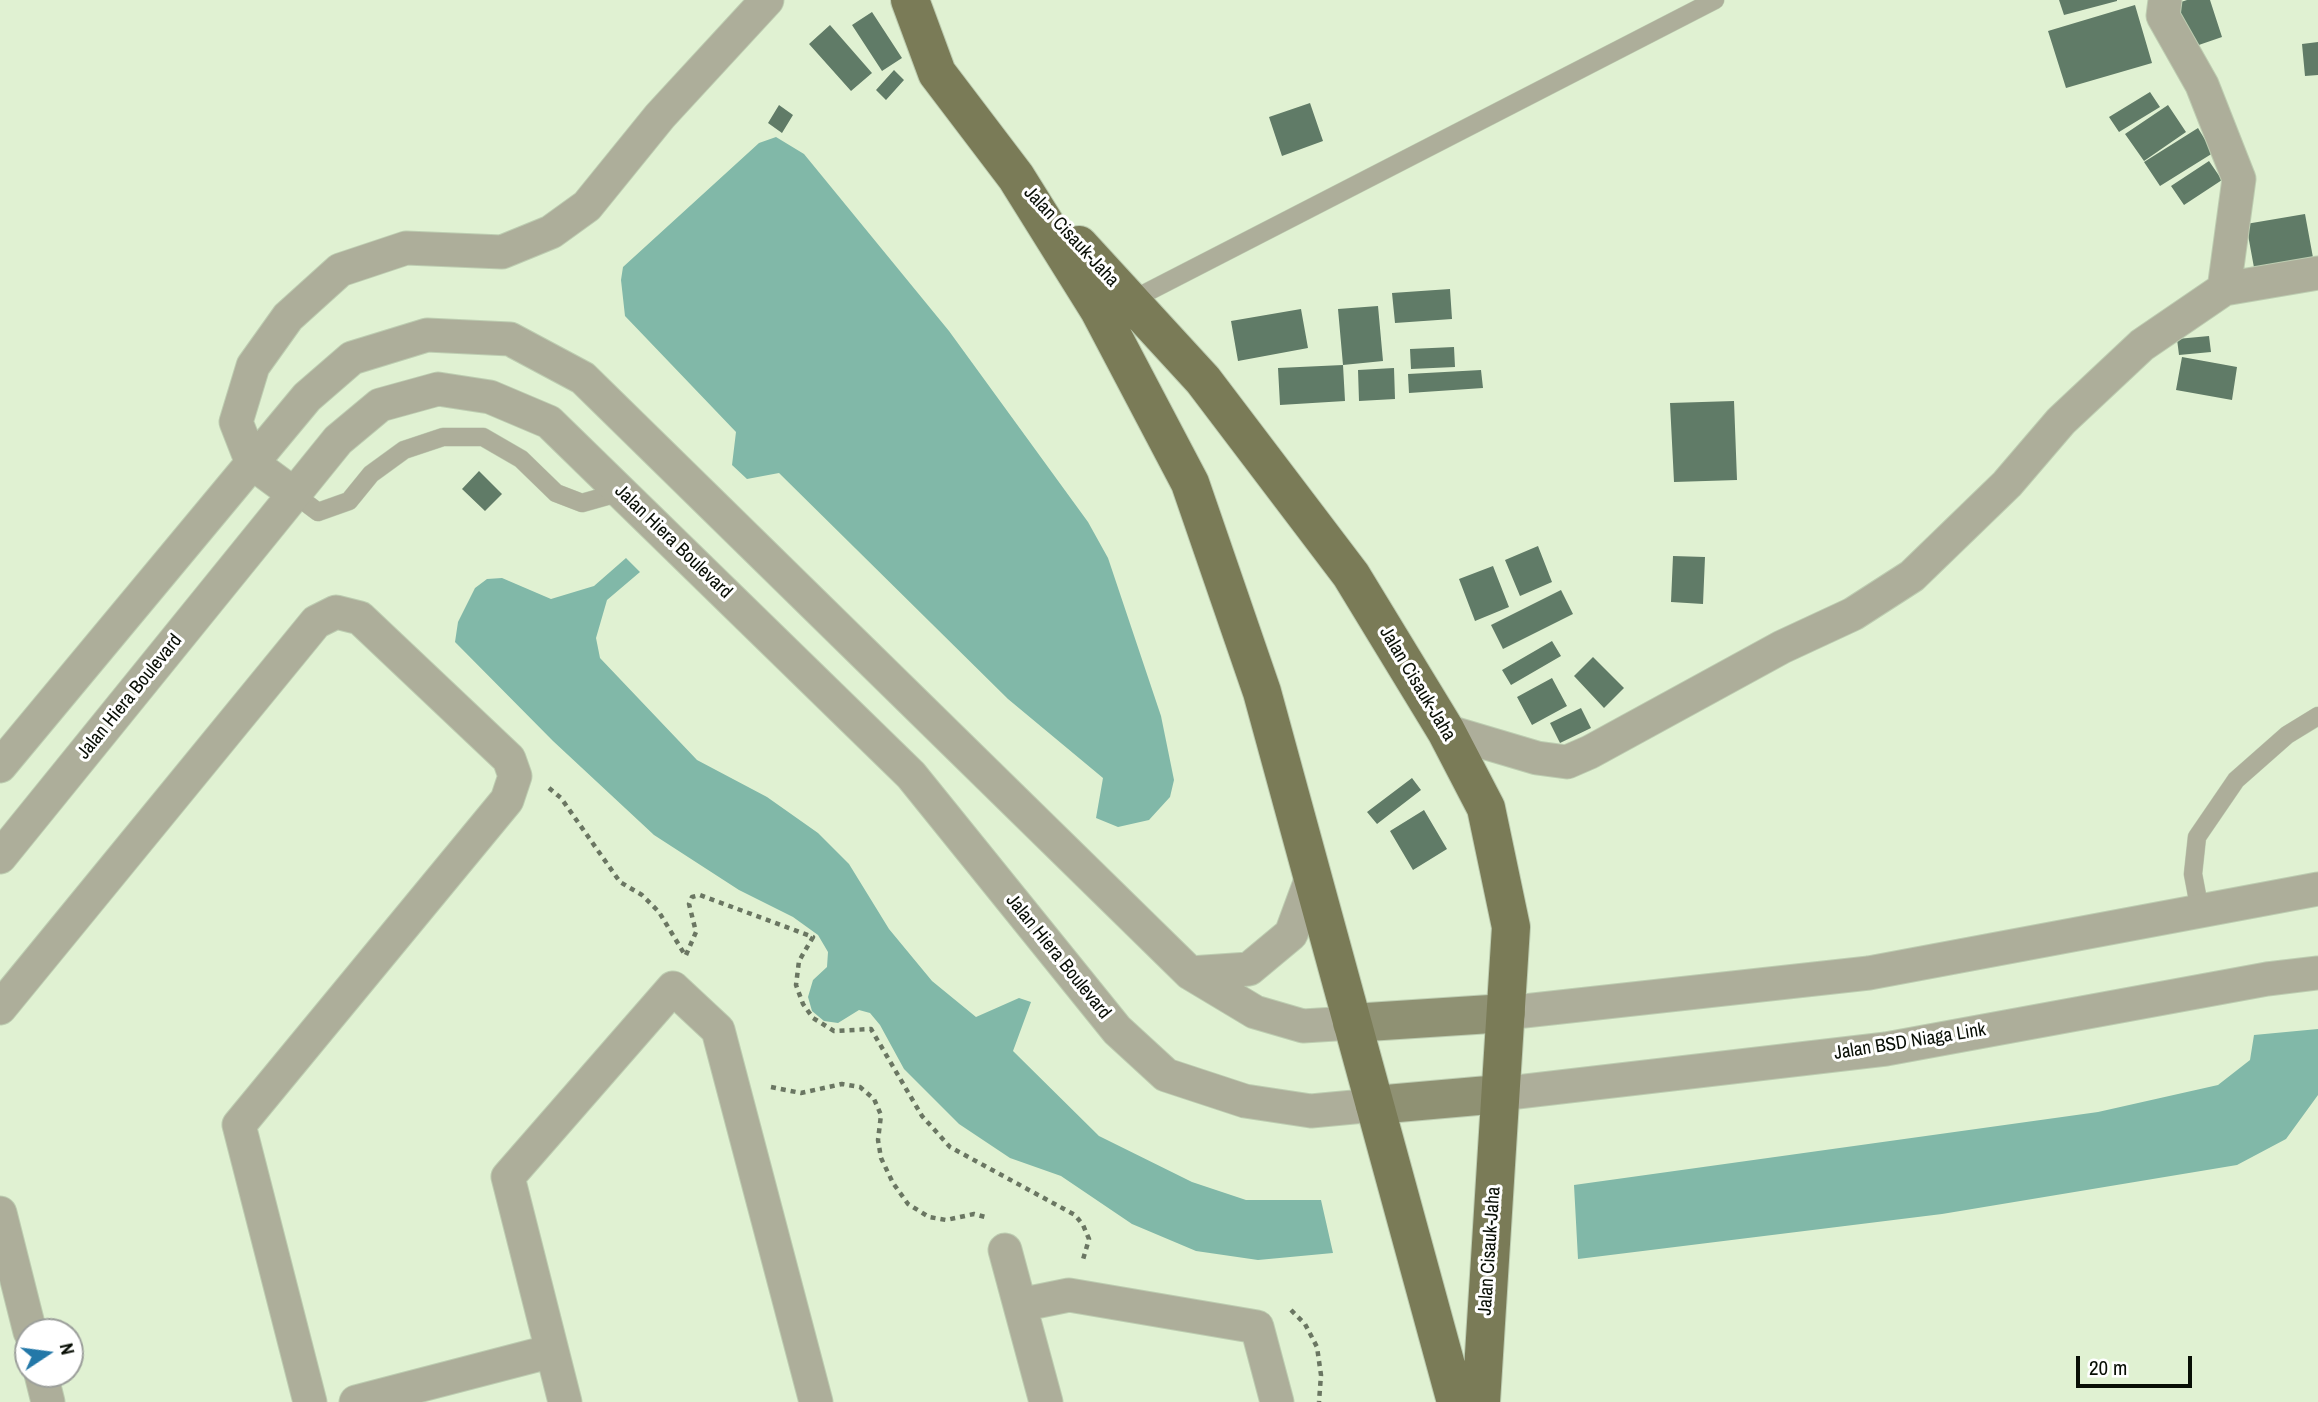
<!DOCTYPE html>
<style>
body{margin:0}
#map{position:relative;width:2318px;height:1402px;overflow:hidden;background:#e0f1d2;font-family:"Archivo Narrow",sans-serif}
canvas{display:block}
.north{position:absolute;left:14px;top:1318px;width:70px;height:70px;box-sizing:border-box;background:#fff;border:2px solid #9c9f9b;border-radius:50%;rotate:77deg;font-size:19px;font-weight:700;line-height:28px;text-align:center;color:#080e05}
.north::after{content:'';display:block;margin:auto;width:24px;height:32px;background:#2378a8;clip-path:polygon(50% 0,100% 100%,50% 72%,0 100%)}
.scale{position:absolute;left:2076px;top:1356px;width:116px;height:32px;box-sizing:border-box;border:4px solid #080e05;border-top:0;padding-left:9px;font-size:21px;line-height:24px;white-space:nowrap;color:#080e05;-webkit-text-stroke:5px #fff;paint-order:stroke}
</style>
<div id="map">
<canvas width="2318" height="1402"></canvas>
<div class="north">N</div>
<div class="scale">20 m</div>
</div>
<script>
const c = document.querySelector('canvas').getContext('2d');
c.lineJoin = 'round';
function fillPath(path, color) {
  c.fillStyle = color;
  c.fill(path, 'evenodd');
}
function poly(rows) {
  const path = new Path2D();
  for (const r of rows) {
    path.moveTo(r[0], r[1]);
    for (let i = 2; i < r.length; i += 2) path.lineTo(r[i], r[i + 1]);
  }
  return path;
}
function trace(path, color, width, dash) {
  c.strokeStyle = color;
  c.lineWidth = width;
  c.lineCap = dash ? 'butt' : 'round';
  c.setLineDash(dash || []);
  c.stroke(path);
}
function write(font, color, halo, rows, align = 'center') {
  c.font = font + ' "Archivo Narrow",sans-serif';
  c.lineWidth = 6;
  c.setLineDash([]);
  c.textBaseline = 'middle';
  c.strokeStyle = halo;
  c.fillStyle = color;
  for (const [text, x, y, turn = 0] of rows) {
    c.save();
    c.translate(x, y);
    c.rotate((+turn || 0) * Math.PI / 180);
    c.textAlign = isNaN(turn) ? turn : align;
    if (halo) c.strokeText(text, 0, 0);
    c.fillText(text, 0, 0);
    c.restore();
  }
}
fillPath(poly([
 [776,137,804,154,949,331,1088,522,1108,558,1161,716,1174,780,1170,797,1149,820,1118,827,1096,818,1103,778,1008,699,779,473,747,479,732,465,736,432,625,316,621,280,623,267,759,143],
 [626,558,640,572,607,600,596,638,600,658,697,760,767,797,818,833,849,864,889,929,932,981,976,1017,1019,998,1031,1002,1013,1051,1099,1136,1192,1182,1246,1200,1321,1200,1333,1253,1258,1260,1196,1251,1132,1224,1061,1176,1010,1158,959,1124,904,1069,880,1025,870,1013,859,1010,838,1023,824,1021,812,1011,808,997,813,980,827,967,828,952,818,935,793,917,739,890,654,835,553,741,455,642,458,622,475,588,487,579,502,578,551,599,594,586],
 [2318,1029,2318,1095,2286,1139,2237,1165,1942,1214,1578,1259,1574,1185,2098,1112,2218,1085,2250,1060,2254,1035]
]), '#81b8a8');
fillPath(poly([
 [2059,0,2117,0,2117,1,2064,15],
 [2187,0,2210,0,2222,37,2190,48,2175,4],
 [2135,5,2152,63,2066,88,2048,31],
 [872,12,902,58,882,71,852,25],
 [830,25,872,73,851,91,809,44],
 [2318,42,2318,75,2305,76,2302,44],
 [894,70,904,80,886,100,876,90],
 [2150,92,2160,107,2119,132,2109,117],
 [1310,103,1323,141,1282,156,1269,117],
 [779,105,793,115,782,133,768,123],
 [2168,105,2186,132,2144,161,2125,134],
 [2198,128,2213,153,2160,186,2144,162],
 [2209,161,2222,180,2184,205,2171,186],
 [2305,214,2314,263,2255,273,2246,224],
 [1450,289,1452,319,1395,323,1392,293],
 [1378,306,1383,361,1343,365,1338,309],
 [1301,309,1308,348,1238,361,1231,321],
 [2209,336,2211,352,2179,355,2177,339],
 [1454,347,1455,367,1411,369,1410,349],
 [2182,357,2237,367,2232,400,2176,390],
 [1343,365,1345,401,1280,405,1278,368],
 [1394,368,1395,399,1359,401,1358,370],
 [1481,370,1483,388,1409,393,1408,374],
 [1734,401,1737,480,1674,482,1670,403],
 [479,471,502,494,485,511,462,489],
 [1538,546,1552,582,1520,596,1505,560],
 [1673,556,1705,557,1703,604,1671,602],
 [1493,566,1509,607,1475,621,1459,579],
 [1561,590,1573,614,1503,649,1491,625],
 [1552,641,1561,656,1511,685,1502,670],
 [1593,657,1624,688,1604,708,1574,676],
 [1552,678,1567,706,1532,725,1517,697],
 [1581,708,1591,728,1560,743,1550,723],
 [1412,778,1421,790,1377,824,1367,812],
 [1424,810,1447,849,1413,870,1390,831]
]), '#607b67');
const lane = poly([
 [1130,301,1715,0],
 [294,494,318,512,349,501,371,474,404,450,443,437,483,437,521,459,556,493,582,503,621,492],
 [2200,911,2193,874,2197,837,2236,780,2287,735,2318,716]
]);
const street = poly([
 [2165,0,2163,16,2202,85,2239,179,2224,289],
 [294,494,252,463,236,422,253,366,288,317,340,270,406,248,502,252,551,232,587,206,660,116,767,0],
 [1446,731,1537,758,1567,762,1590,752,1782,647,1853,614,1912,576,2007,484,2061,421,2142,345,2224,289,2318,273],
 [0,766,307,397,352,358,427,335,510,339,583,378,1190,973,1255,1012,1303,1026,1352,1023],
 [0,857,338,440,380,405,438,389,490,397,549,422,911,775,1117,1030,1166,1075,1245,1101,1311,1111,1375,1105],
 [1190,973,1249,969,1291,934,1312,877],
 [0,1008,316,622,336,612,360,618,509,759,515,776,507,800,239,1125,310,1402],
 [1506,1013,1869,973,2318,889],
 [1500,1094,1886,1049,2267,979,2318,973],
 [0,1213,30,1332],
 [1005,1250,1046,1402],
 [1020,1305,1069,1295,1257,1327,1277,1402],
 [41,1374,48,1402],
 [356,1402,552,1351],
 [565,1402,508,1177,673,988,718,1030,816,1402]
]);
const secondary = poly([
 [1352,1023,1506,1013],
 [1375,1105,1500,1094]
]);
const primary = poly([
 [910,0,937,73,1016,177,1099,310,1190,483,1262,692,1456,1402],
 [1079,245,1203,380,1351,575,1446,731,1486,808,1511,927,1481,1402]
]);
trace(lane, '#bdcdb1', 19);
trace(street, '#bdcdb1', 35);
trace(secondary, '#bdcdb1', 40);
trace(primary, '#bdcdb1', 40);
trace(poly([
 [549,788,561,798,620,882,642,895,659,912,685,955],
 [686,955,696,932,689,904,692,897,700,895,813,937,799,961,796,985,803,1004,813,1018,834,1031,871,1029,922,1116,950,1147,1075,1215,1083,1225,1089,1239,1082,1263],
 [771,1087,801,1093,842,1084,860,1087,874,1099,881,1115,878,1140,881,1158,893,1183,908,1204,929,1217,946,1220,974,1214,989,1218],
 [1291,1310,1305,1324,1317,1347,1321,1375,1319,1402]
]), '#6a7662', 4.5, [5, 5]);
trace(lane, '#adae9a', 18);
trace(street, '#adae9a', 33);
trace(secondary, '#8f9173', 38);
trace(primary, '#7a7b57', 38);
write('19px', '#080e05', '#fff', [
 ["Jalan Cisauk-Jaha",1071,237,47],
 ["Jalan Hiera Boulevard",673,542,44],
 ["Jalan Cisauk-Jaha",1417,684,59],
 ["Jalan Hiera Boulevard",130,697,-51],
 ["Jalan Hiera Boulevard",1058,957,51],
 ["Jalan BSD Niaga Link",1910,1042,-9],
 ["Jalan Cisauk-Jaha",1490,1251,-86]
]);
</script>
